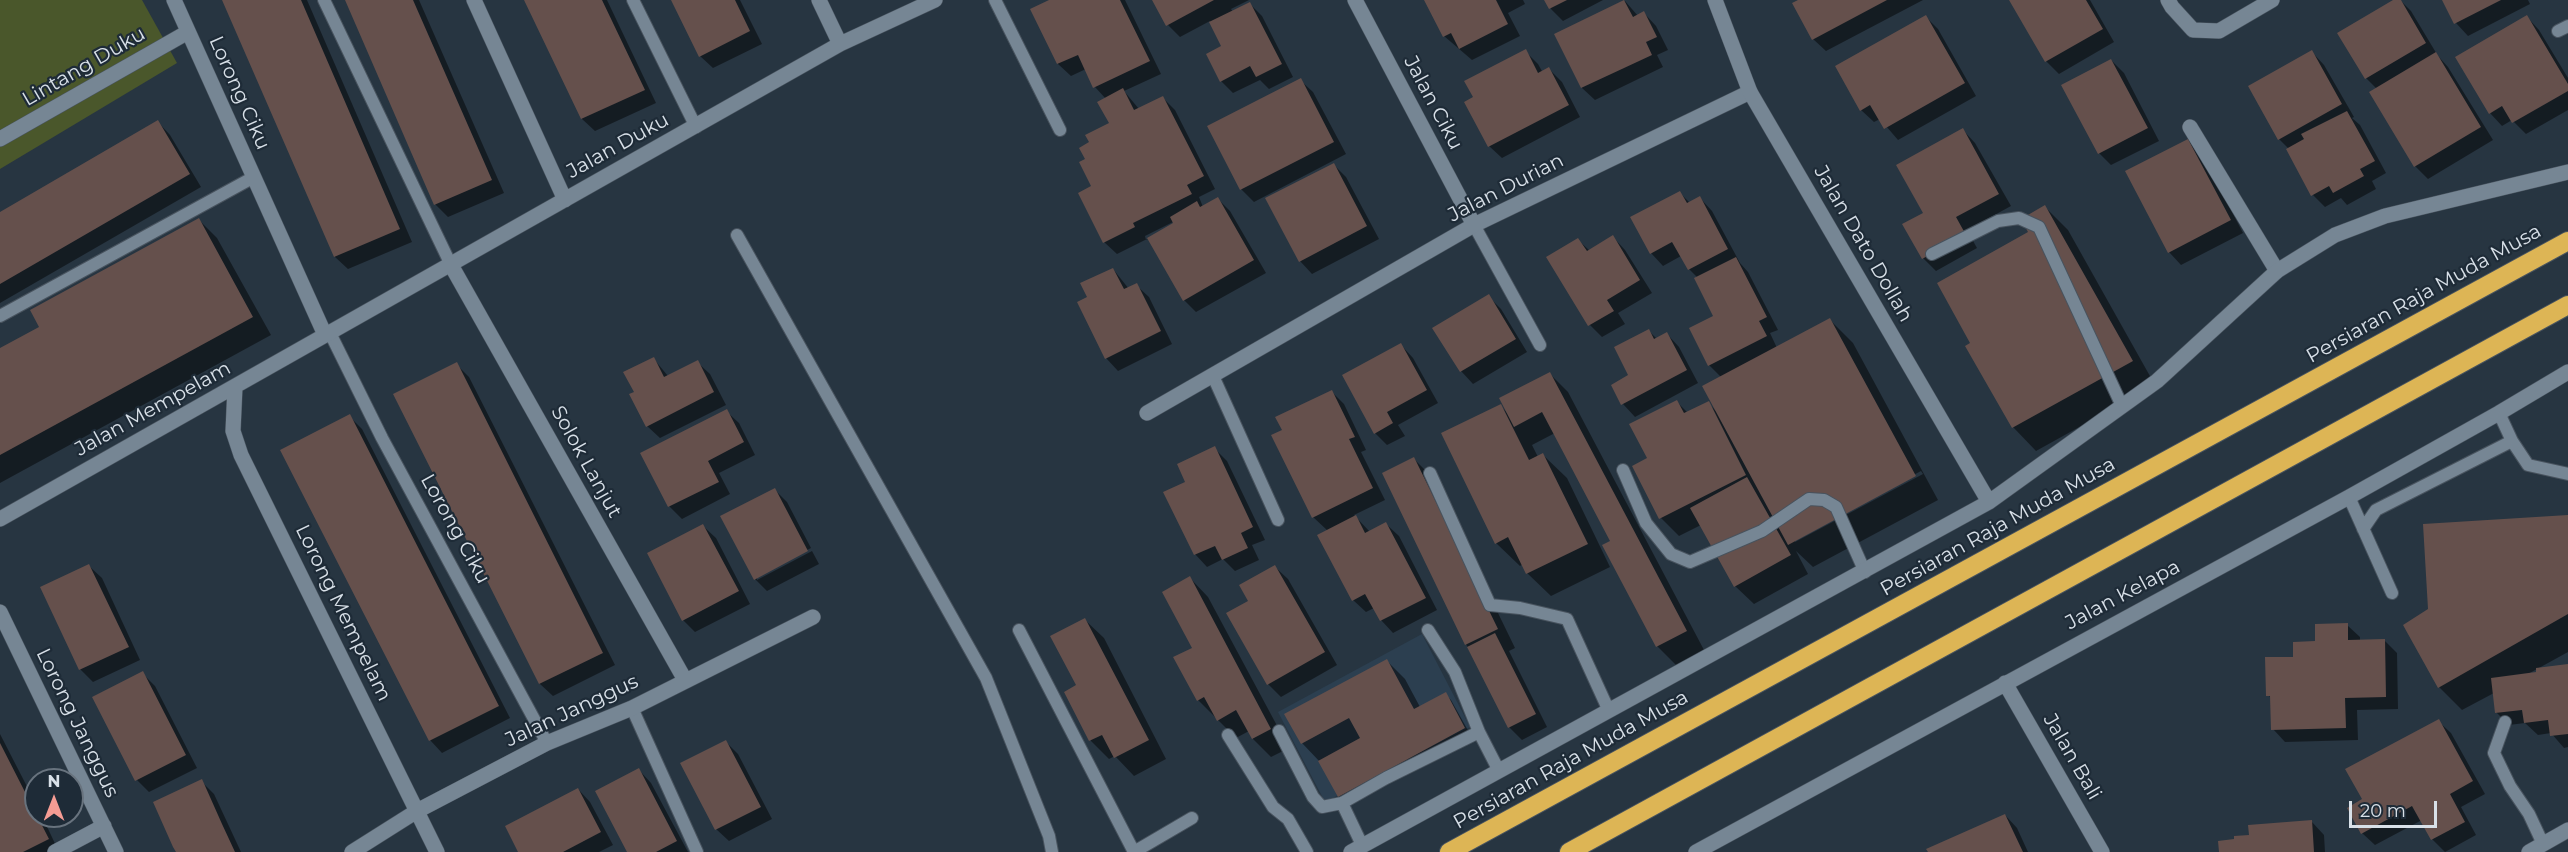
<!DOCTYPE html>
<style>
body{margin:0}
#map{position:relative;width:2568px;height:852px;overflow:hidden;background:#273541;font-family:Montserrat,sans-serif}
canvas{display:block}
.north{position:absolute;left:24px;top:768px;width:60px;height:60px;box-sizing:border-box;background:#1e2b37;border:2px solid #68737e;border-radius:50%;rotate:0deg;font-size:16px;font-weight:700;line-height:24px;text-align:center;color:#d8e0e8}
.north::after{content:'';display:block;margin:auto;width:21px;height:27px;background:#f59c94;clip-path:polygon(50% 0,100% 100%,50% 72%,0 100%)}
.scale{position:absolute;left:2349px;top:801px;width:88px;height:27px;box-sizing:border-box;border:3px solid #d8e0e8;border-top:0;padding-left:8px;font-size:18px;line-height:21px;white-space:nowrap;color:#d8e0e8;-webkit-text-stroke:4px #1e2b37;paint-order:stroke}
</style>
<div id="map">
<canvas width="2568" height="852"></canvas>
<div class="north">N</div>
<div class="scale">20 m</div>
</div>
<script>
const c = document.querySelector('canvas').getContext('2d');
c.lineJoin = 'round';
function fillPath(path, color) {
  c.fillStyle = color;
  c.fill(path, 'evenodd');
}
function poly(rows) {
  const path = new Path2D();
  for (const r of rows) {
    path.moveTo(r[0], r[1]);
    for (let i = 2; i < r.length; i += 2) path.lineTo(r[i], r[i + 1]);
  }
  return path;
}
function trace(path, color, width, dash) {
  c.strokeStyle = color;
  c.lineWidth = width;
  c.lineCap = dash ? 'butt' : 'round';
  c.setLineDash(dash || []);
  c.stroke(path);
}
function write(font, color, halo, rows, align = 'center') {
  c.font = font + ' Montserrat,sans-serif';
  c.lineWidth = 4.5;
  c.setLineDash([]);
  c.textBaseline = 'middle';
  c.strokeStyle = halo;
  c.fillStyle = color;
  for (const [text, x, y, turn = 0] of rows) {
    c.save();
    c.translate(x, y);
    c.rotate((+turn || 0) * Math.PI / 180);
    c.textAlign = isNaN(turn) ? turn : align;
    if (halo) c.strokeText(text, 0, 0);
    c.fillText(text, 0, 0);
    c.restore();
  }
}
fillPath(poly([
 [1422,634,1470,727,1325,802,1278,712]
]), '#2c3f50');
fillPath(poly([
 [0,0,142,0,177,63,0,169]
]), '#4a572b');
fillPath(poly([
 [224,0,307,0,412,242,348,269,335,257],
 [346,0,419,0,504,193,448,217,435,204],
 [526,0,607,0,656,103,595,131,582,119],
 [672,0,740,0,762,44,713,68,700,56],
 [1053,0,1125,0,1161,74,1124,91,1139,109,1163,98,1175,110,1215,189,1199,197,1203,207,1218,199,1230,211,1266,273,1196,312,1184,300,1149,238,1117,254,1104,242,1087,159,1091,143,1111,124,1106,99,1095,87,1086,69,1071,76,1058,64,1032,10],
 [1175,221,1176,223,1146,240,1145,236],
 [1154,0,1249,0,1231,9,1233,12,1249,3,1262,16,1293,77,1269,89,1260,80,1233,93,1221,81,1223,47,1210,21,1180,37,1168,25],
 [1426,0,1523,0,1525,4,1508,13,1520,36,1472,60,1444,36],
 [1546,0,1603,0,1563,21,1551,9],
 [1801,0,1923,0,1826,51,1813,39],
 [2011,0,2090,0,2114,42,2059,74,2046,61],
 [2396,0,2400,0,2411,11,2438,56,2448,67,2493,140,2428,179,2415,166,2377,89,2366,78],
 [2443,0,2528,0,2530,4,2468,36,2456,23],
 [1625,1,1638,16,1644,13,1656,26,1668,50,1657,55,1663,67,1595,100,1582,88,1556,34],
 [1926,17,1938,29,1976,96,1898,140,1880,119,1874,122,1861,110],
 [2527,17,2539,30,2568,78,2568,110,2526,134,2512,120,2502,126,2490,113],
 [1525,51,1538,64,1543,73,1549,69,1562,82,1580,117,1502,158,1489,146,1475,98],
 [2312,52,2324,65,2354,117,2352,118,2360,125,2386,173,2372,181,2376,189,2347,205,2341,198,2325,207,2313,195,2289,149,2279,139],
 [2111,60,2124,73,2159,141,2111,165,2099,153],
 [1300,80,1313,92,1346,154,1254,202,1241,189],
 [158,122,170,135,201,187,0,303,0,213],
 [1963,130,1975,143,2011,206,1967,230,1977,248,1936,271,1923,258,1904,225,1925,213],
 [2188,140,2201,153,2243,233,2181,265,2169,252],
 [1333,164,1346,177,1379,239,1312,274,1300,261],
 [1679,192,1690,203,1700,198,1712,211,1740,263,1748,272,1778,330,1770,333,1777,348,1830,320,1853,343,1938,500,1813,567,1796,551,1808,574,1754,604,1735,586,1701,525,1679,536,1661,518,1649,459,1677,402,1688,413,1708,403,1716,411,1722,378,1709,365,1691,329,1715,316,1698,278,1689,269,1681,256,1663,266,1651,253],
 [1921,471,1923,474,1795,542,1795,539],
 [2045,207,2068,230,2155,385,2036,451,2013,427,1972,344],
 [198,219,217,238,271,335,0,483,0,350,41,327],
 [1613,237,1625,250,1652,293,1618,313,1625,324,1602,337,1590,325,1578,240,1590,251],
 [1113,269,1129,289,1136,285,1149,297,1172,344,1118,371,1106,358,1089,298],
 [1488,296,1501,309,1527,352,1473,384,1461,371],
 [1648,330,1657,339,1667,334,1679,347,1698,383,1635,417,1623,404,1613,385,1630,375],
 [1401,345,1413,358,1438,403,1398,425,1405,436,1387,445,1375,433],
 [653,358,668,376,697,362,710,374,726,405,660,438,647,426,636,392],
 [456,364,469,377,615,665,553,696,540,684,395,395],
 [1550,374,1568,392,1704,650,1676,665,1657,646,1612,541,1555,433,1532,445,1538,457,1543,455,1567,478,1610,567,1551,596,1527,573,1523,564,1520,566,1496,543,1501,406,1507,413],
 [1332,392,1344,404,1366,450,1361,452,1385,500,1354,515,1370,532,1386,524,1399,536,1437,610,1393,633,1381,620,1374,608,1366,612,1353,600,1328,531,1313,517,1284,431],
 [726,411,739,423,755,455,719,473,730,494,682,519,669,506],
 [349,416,362,429,510,718,442,753,430,740],
 [1214,448,1227,461,1265,540,1252,545,1259,560,1235,571,1223,559,1207,567,1195,554,1187,482],
 [1414,459,1432,477,1515,648,1509,651,1547,727,1522,740,1509,727,1466,644],
 [774,489,787,502,811,548,757,576,757,580,812,551,819,564,767,591,755,579],
 [2568,516,2568,652,2528,674,2568,666,2568,747,2564,748,2551,733,2538,735,2525,723,2509,725,2496,712,2494,693,2462,710,2439,687],
 [703,526,716,538,750,604,695,632,683,620],
 [89,566,102,578,140,660,93,682,80,669],
 [1275,567,1288,579,1337,665,1281,697,1268,684,1250,602],
 [1190,578,1208,597,1289,748,1271,757,1253,739,1249,731,1236,738,1198,700],
 [1085,620,1104,638,1166,759,1134,776,1115,756,1109,759,1091,741,1066,692,1078,686],
 [2347,625,2360,637,2360,641,2384,640,2397,653,2398,709,2357,710,2358,740,2285,742,2273,729,2272,699,2268,695,2295,658],
 [1387,661,1405,679,1420,707,1445,694,1451,700,1470,734,1345,802,1339,796,1320,762,1302,743],
 [142,673,155,686,197,768,149,792,137,780],
 [2438,721,2451,733,2485,794,2461,807,2476,835,2445,852,2432,839,2422,820,2375,845,2362,833,2364,800],
 [0,734,36,804,36,816,42,816,59,852,0,852],
 [726,742,738,754,772,819,729,841,716,829],
 [639,770,651,783,688,852,629,852],
 [201,781,214,794,241,852,178,852],
 [578,789,590,802,613,845,599,852,520,852],
 [2005,815,2017,828,2028,852,1929,852],
 [2312,822,2324,835,2325,852,2220,852,2251,836]
]), '#0007');
fillPath(poly([
 [222,0,301,0,400,229,334,257],
 [345,0,413,0,492,180,434,205],
 [524,0,602,0,645,90,581,119],
 [671,0,735,0,750,31,699,57],
 [1049,0,1120,0,1150,61,1093,88,1078,55,1057,64,1030,9],
 [1152,0,1214,0,1166,26],
 [1424,0,1496,0,1508,24,1459,49,1451,33,1443,37],
 [1544,0,1567,0,1549,9],
 [1624,0,1633,17,1644,11,1657,37,1646,42,1652,55,1581,88,1554,34],
 [1798,0,1887,0,1812,40,1792,3],
 [2009,0,2086,0,2103,29,2045,62],
 [2393,0,2401,0,2426,43,2365,79,2337,33],
 [2442,0,2501,0,2454,24],
 [1250,2,1282,64,1256,77,1250,66,1220,82,1206,54,1221,46,1209,22],
 [1926,15,1965,83,1884,129,1870,105,1860,111,1835,66],
 [2527,15,2568,84,2568,91,2512,123,2502,106,2489,114,2455,57],
 [1526,49,1538,73,1549,67,1569,105,1488,147,1464,102,1473,97,1464,81],
 [2312,50,2342,104,2278,140,2248,86],
 [2436,52,2481,127,2414,167,2369,92],
 [2111,59,2148,128,2098,154,2061,85],
 [1301,78,1334,142,1240,190,1207,126],
 [1123,88,1134,110,1163,96,1204,176,1187,185,1192,194,1133,223,1135,227,1103,243,1078,193,1091,186,1079,162,1085,159,1079,148,1089,142,1085,135,1109,123,1097,102],
 [2347,111,2375,161,2360,169,2364,176,2333,193,2329,186,2311,196,2286,149,2304,139,2301,134],
 [158,120,190,174,0,284,0,212],
 [1963,128,1999,194,1956,217,1966,235,1922,259,1902,224,1923,213,1896,165],
 [2188,139,2231,220,2168,253,2125,171],
 [1334,163,1367,226,1299,262,1265,198],
 [1680,191,1687,203,1700,196,1728,249,1688,270,1672,242,1650,254,1630,217],
 [1218,197,1254,260,1183,301,1147,238,1173,223,1170,217,1197,201,1200,207],
 [2045,205,2133,361,2012,428,1965,346,1970,343,1937,283,2028,232,2021,219],
 [199,218,253,317,0,455,0,348,39,327,30,310],
 [1613,235,1640,280,1607,300,1614,311,1588,326,1546,257,1578,238,1587,251],
 [1736,257,1767,317,1759,321,1767,336,1708,366,1689,328,1713,316,1694,278],
 [1113,268,1124,289,1137,283,1161,331,1105,359,1077,302,1087,297,1080,283],
 [1489,294,1516,339,1460,372,1432,328],
 [1830,318,1916,476,1788,545,1702,386],
 [1649,329,1654,339,1667,332,1687,370,1621,405,1611,385,1628,375,1614,347],
 [1401,343,1427,390,1387,412,1393,423,1374,434,1342,375],
 [654,357,664,377,698,360,714,392,646,427,629,394,634,392,623,372],
 [457,362,603,653,539,684,393,394],
 [1550,372,1687,631,1656,647,1602,545,1610,541,1542,412,1514,427,1499,398],
 [1332,390,1355,437,1349,439,1373,488,1312,518,1271,435,1282,430,1275,417],
 [1677,400,1684,413,1709,401,1746,475,1659,519,1632,466,1647,458,1629,424],
 [1501,404,1529,460,1543,453,1588,544,1526,574,1508,537,1495,544,1441,433],
 [727,409,744,442,708,461,719,482,668,507,640,453],
 [350,414,499,706,429,741,280,450],
 [1215,446,1253,527,1241,533,1248,548,1222,560,1215,546,1194,555,1163,492,1185,482,1177,464],
 [1414,457,1498,629,1465,645,1382,473],
 [1747,477,1791,555,1734,587,1690,508],
 [775,488,808,551,754,580,720,516],
 [1356,515,1365,533,1386,522,1426,598,1380,621,1365,594,1352,601,1317,535],
 [2568,515,2568,614,2438,688,2403,625,2428,609,2423,524],
 [703,524,739,591,682,621,647,553],
 [89,564,129,647,79,670,40,587],
 [1275,565,1325,652,1267,685,1226,613,1248,601,1239,585],
 [1190,576,1271,729,1252,739,1236,710,1217,721,1204,697,1197,701,1173,657,1192,648,1162,592],
 [1085,618,1149,740,1114,758,1102,735,1089,741,1064,692,1076,685,1050,636],
 [2348,623,2348,640,2385,639,2386,697,2345,698,2346,728,2271,730,2270,696,2266,696,2265,657,2293,657,2293,642,2315,641,2315,624],
 [1495,633,1536,714,1508,728,1467,647],
 [1387,659,1414,709,1446,692,1465,728,1338,797,1318,761,1360,738,1349,718,1301,744,1284,714],
 [2568,664,2568,734,2550,736,2548,720,2524,723,2522,710,2495,713,2491,678,2536,672,2536,668],
 [143,671,186,755,135,781,92,697],
 [2439,719,2473,781,2450,794,2465,822,2431,840,2412,806,2361,834,2347,808,2362,799,2345,769],
 [726,740,761,807,715,830,680,763],
 [0,743,49,839,23,852,0,852],
 [639,768,677,841,656,852,627,852,595,791],
 [202,779,222,824,235,852,176,852,173,847,153,802],
 [578,788,601,832,563,852,518,852,505,826],
 [2005,814,2023,852,1928,852,1926,849],
 [2312,820,2314,852,2219,852,2218,841,2234,839,2234,836,2249,835,2248,825]
]), '#65504c');
const lane = poly([
 [324,0,451,265],
 [633,0,696,127],
 [995,0,1060,130],
 [2558,31,2568,26],
 [1474,225,1540,345],
 [737,235,986,678,1049,836,1052,852],
 [1932,254,1998,221,2019,218,2039,227,2122,406],
 [0,316,254,177],
 [330,333,382,438,547,743],
 [1213,376,1278,520],
 [2499,413,2512,441,2528,465,2568,474],
 [1623,470,1646,523,1671,554,1690,562,1762,531,1809,499,1824,500,1836,507,1865,572],
 [1430,473,1490,605,1520,608,1567,619,1609,711],
 [2349,497,2392,593],
 [2363,529,2376,510,2512,441],
 [1019,630,1134,852],
 [632,708,697,852],
 [2505,722,2494,753,2510,786,2529,814,2543,844],
 [1279,731,1313,797,1322,807,1342,803],
 [1479,732,1498,769],
 [1228,735,1273,807,1288,819,1307,852],
 [1362,845,1342,803,1386,778,1479,732,1455,672,1428,630],
 [1134,852,1192,818]
]);
const street = poly([
 [174,0,325,335],
 [474,0,565,200],
 [819,0,840,44],
 [1355,0,1474,225],
 [2168,0,2172,7,2193,30,2219,31,2272,0],
 [2190,127,2277,271],
 [0,139,188,32],
 [451,265,685,680],
 [235,387,233,431,241,455,437,852],
 [1147,413,1474,225,1750,92],
 [0,519,840,44,935,0],
 [0,612,116,852],
 [2005,683,2102,852],
 [55,852,104,826],
 [352,852,417,811,547,743,632,708,813,617],
 [1696,852,2349,497,2499,413,2568,372],
 [2529,852,2568,830]
]);
const secondary = poly([
 [1715,0,1750,92,1989,502],
 [1351,852,1989,502,2157,381,2277,271,2335,235,2385,216,2568,172]
]);
const highway = poly([
 [1449,852,2568,241],
 [1569,852,2568,305]
]);
trace(lane, '#48535e', 14);
trace(street, '#48535e', 16);
trace(secondary, '#48535e', 16);
trace(highway, '#48535e', 20);
trace(lane, '#768694', 12);
trace(street, '#768694', 15);
trace(secondary, '#768694', 15);
trace(highway, '#ddb555', 18);
write('20px', '#d8e0e8', '#1e2b37', [
 ["Lintang Duku",84,67,-30],
 ["Lorong Ciku",239,93,66],
 ["Jalan Ciku",1433,103,62],
 ["Jalan Duku",618,146,-29],
 ["Jalan Durian",1506,188,-27],
 ["Jalan Dato Dollah",1863,244,60],
 ["Persiaran Raja Muda Musa",2424,294,-29],
 ["Jalan Mempelam",153,409,-29],
 ["Solok Lanjut",586,462,61],
 ["Persiaran Raja Muda Musa",1998,527,-29],
 ["Lorong Ciku",455,529,61],
 ["Jalan Kelapa",2123,595,-28],
 ["Lorong Mempelam",343,613,64],
 ["Jalan Janggus",572,711,-25],
 ["Lorong Janggus",77,723,64],
 ["Jalan Bali",2072,757,60],
 ["Persiaran Raja Muda Musa",1571,760,-29]
]);
</script>
